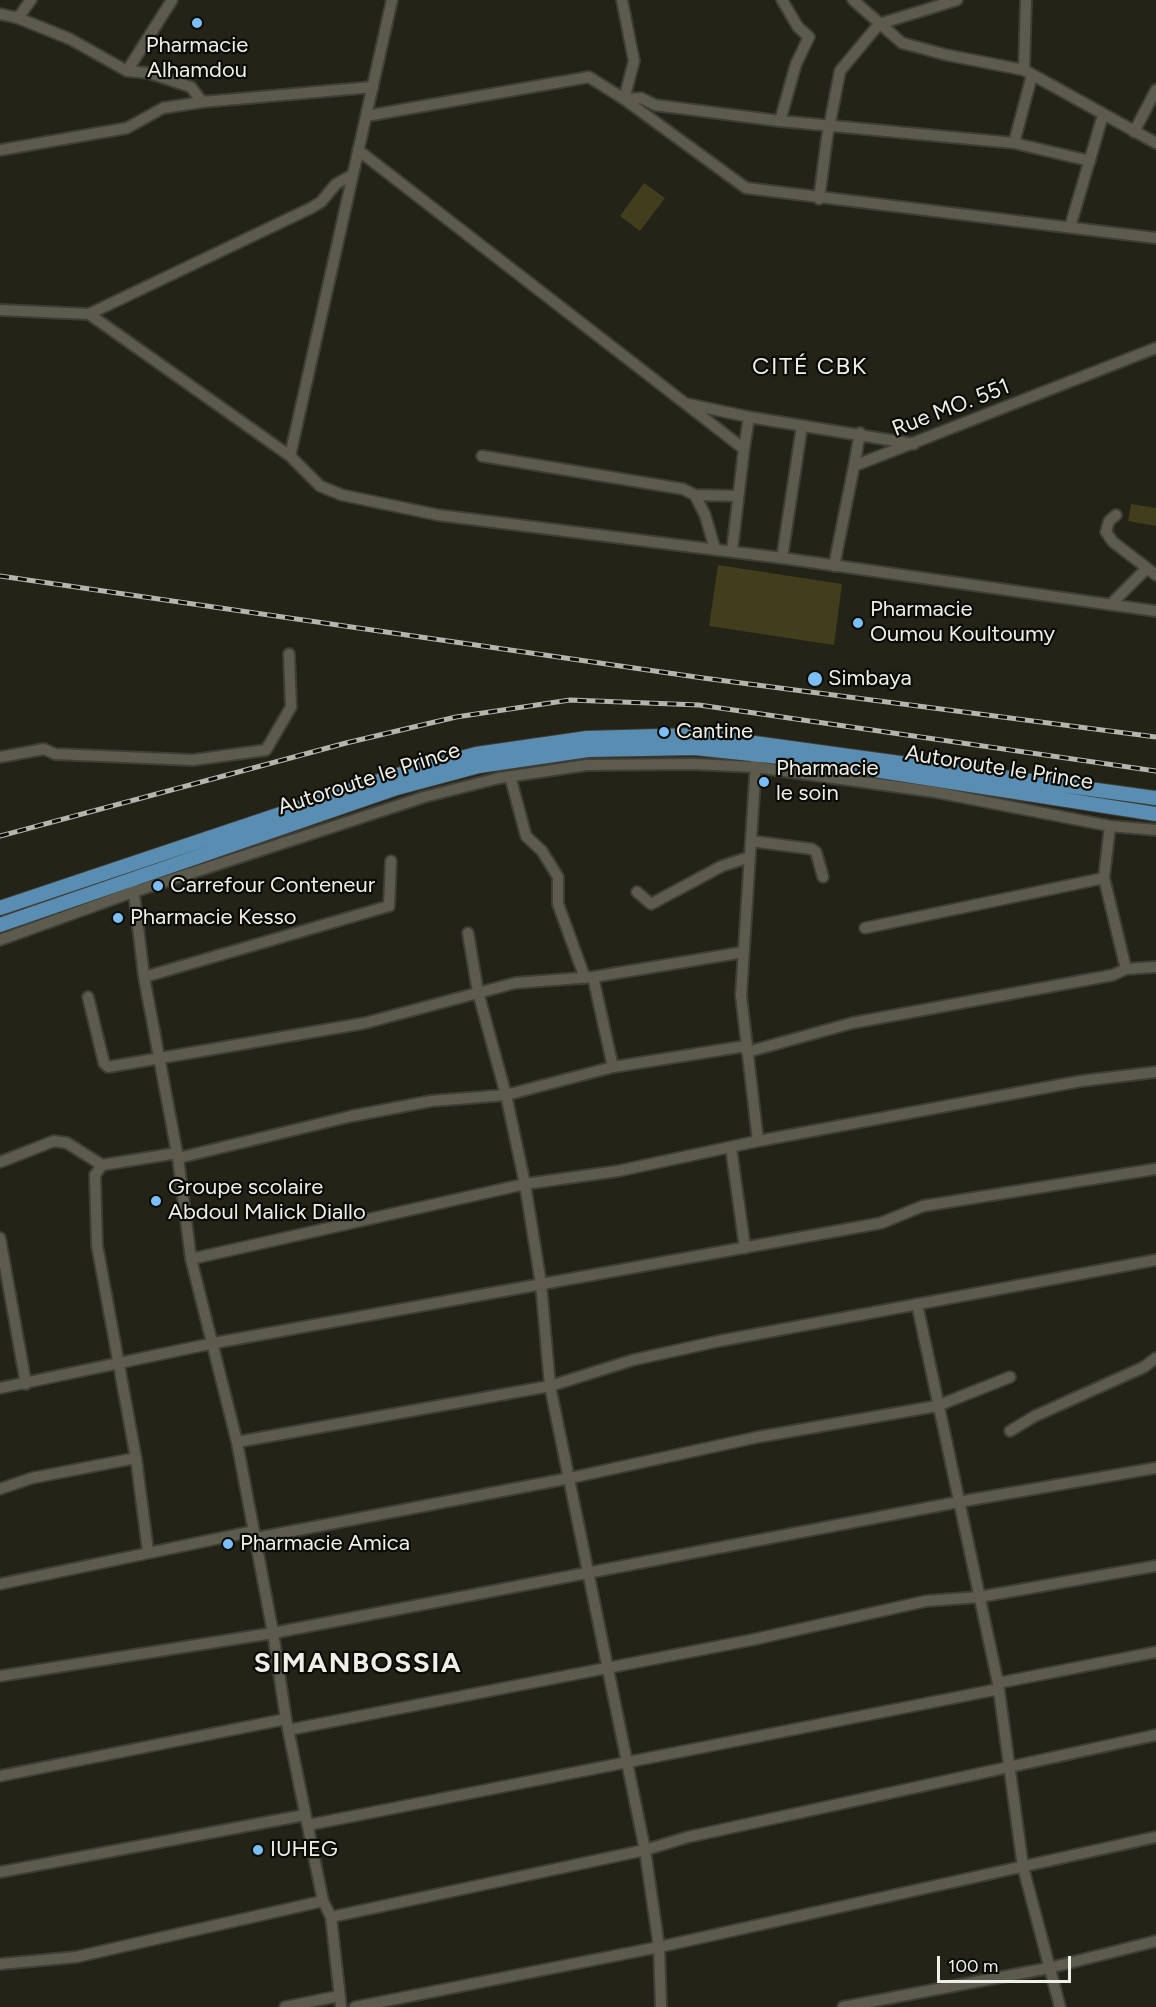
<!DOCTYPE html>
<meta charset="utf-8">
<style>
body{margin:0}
#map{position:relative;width:1156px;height:2007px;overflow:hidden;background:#242318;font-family:Figtree,sans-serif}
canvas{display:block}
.scale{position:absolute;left:937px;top:1956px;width:134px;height:27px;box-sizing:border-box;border:3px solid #efeee7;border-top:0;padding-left:8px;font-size:18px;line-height:21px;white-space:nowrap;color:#efeee7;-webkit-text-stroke:4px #0c0c07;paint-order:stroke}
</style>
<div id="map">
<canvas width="1156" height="2007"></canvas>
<div class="scale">100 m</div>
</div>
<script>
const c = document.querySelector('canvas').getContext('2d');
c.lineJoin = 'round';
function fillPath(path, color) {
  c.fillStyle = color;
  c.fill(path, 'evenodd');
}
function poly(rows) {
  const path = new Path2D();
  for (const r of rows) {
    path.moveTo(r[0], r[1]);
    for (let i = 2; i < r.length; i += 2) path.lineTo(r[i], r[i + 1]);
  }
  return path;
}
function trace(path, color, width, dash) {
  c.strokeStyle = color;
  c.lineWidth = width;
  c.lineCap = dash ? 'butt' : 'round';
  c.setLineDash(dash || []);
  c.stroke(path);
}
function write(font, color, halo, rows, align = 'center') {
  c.font = font + ' Figtree,sans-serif';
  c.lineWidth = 4.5;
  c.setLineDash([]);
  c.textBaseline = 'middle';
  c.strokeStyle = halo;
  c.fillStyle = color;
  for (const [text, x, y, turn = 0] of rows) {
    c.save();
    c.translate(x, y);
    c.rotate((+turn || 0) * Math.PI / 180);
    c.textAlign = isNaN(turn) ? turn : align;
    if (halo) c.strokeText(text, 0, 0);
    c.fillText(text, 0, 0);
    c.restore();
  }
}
fillPath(poly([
 [644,183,665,198,640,231,620,216],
 [1131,504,1156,508,1156,526,1128,521],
 [718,565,842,584,834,645,709,626]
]), '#423d1d');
const minor = poly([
 [392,0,290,456,320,486,342,495,438,515,782,558,1156,611],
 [622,0,634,61,624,99,641,98,655,105,780,121,1014,143,1090,161],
 [853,0,902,43,947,55,1024,70,1156,143],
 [0,14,18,18,70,39,127,71,149,73,191,87,202,102],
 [18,18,31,0],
 [1024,70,1026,0],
 [127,71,172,0],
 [366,116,589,77,624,99,746,188,1156,238],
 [780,121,796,64,809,37,798,27,782,0],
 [1134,132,1156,90],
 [1014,143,1032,75],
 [0,150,127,128,163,108,202,102,373,87],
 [358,150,744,449,732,551],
 [819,199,827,138,840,71,879,24,957,0],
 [1070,227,1103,115],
 [0,310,89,314,311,208,321,202,336,184,352,175],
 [89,314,290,456],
 [688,404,749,417,914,444],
 [744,449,749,417],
 [482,456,683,489,695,495,705,515,715,549],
 [854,466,860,433],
 [695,495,738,496],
 [1116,515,1109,521,1106,532,1113,542,1147,568],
 [782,558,802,426],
 [834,566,854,466,1156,348],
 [1110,605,1147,568,1156,575],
 [0,757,44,749,55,754,193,760,266,750,291,707,289,654],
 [756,762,741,995,758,1141],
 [510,776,526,836,542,851,558,877,558,904,585,978],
 [1110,826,1104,878,1126,969],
 [751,841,812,849,816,852,823,877],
 [133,885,144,977,178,1158,191,1259,237,1442,273,1633,286,1719,323,1901,331,1917,341,2007],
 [637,892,651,904,722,866,750,857],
 [865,928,1104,878],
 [468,933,478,992,506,1095,525,1184,541,1284,550,1386,645,1850,659,1947,661,2007],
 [0,940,133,892,424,797,499,778,587,765,694,764,755,767,935,792,1110,826,1156,830],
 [144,977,389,906,391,861],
 [593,977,613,1067],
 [88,997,104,1063,108,1067,365,1023,515,983,593,977,744,952],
 [747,1052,852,1023,1113,975,1126,969,1156,967],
 [731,1148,745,1248],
 [178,1158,352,1116,431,1101,506,1095,613,1067,746,1046],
 [0,1162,54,1141,67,1143,102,1165],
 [0,1238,26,1384],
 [191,1259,525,1184,618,1171,758,1141,1081,1081,1156,1072],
 [917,1304,998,1683,1023,1867,1060,2007],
 [0,1388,214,1343,881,1223,923,1206,1156,1169],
 [1010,1431,1035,1416,1144,1367,1156,1358],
 [237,1442,550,1386,633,1360,719,1341,1156,1260],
 [0,1489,32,1478,136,1458],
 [256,1538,570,1478,758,1437,937,1406,1010,1377],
 [148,1551,136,1458,97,1245,95,1175,102,1165,177,1153],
 [0,1584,254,1531],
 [0,1676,273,1633,958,1502,1156,1468],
 [998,1683,1156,1652],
 [288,1730,751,1640,926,1601,979,1597,1156,1566],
 [0,1776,286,1719],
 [308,1825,999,1689],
 [0,1872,305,1815],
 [331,1917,645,1850,688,1837,1156,1735],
 [0,1964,76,1957,323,1901],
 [285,2007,339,1996],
 [355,2007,659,1947,1156,1837],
 [843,2007,1049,1968,1156,1941]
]);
const major = poly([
 [0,908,394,776,476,754,587,738,696,735,1156,798],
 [0,925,397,788,479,766,588,750,695,748,817,761,1156,814]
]);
trace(minor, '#3f3e36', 14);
trace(major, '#3f3e36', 16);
trace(minor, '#5c5b4e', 10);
trace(major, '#5a8db2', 14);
const rail = poly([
 [0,576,703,678,1156,737],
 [0,836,346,743,456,717,570,700,699,705,1156,771]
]);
trace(rail, '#b6b5ad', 5);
trace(rail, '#0c0c07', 3, [9]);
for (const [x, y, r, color] of [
 [197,23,6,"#7bbef8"],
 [858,623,6,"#7bbef8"],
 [815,679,8,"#7bbef8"],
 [664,732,6,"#7bbef8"],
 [764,782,6,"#7bbef8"],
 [158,886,6,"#7bbef8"],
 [118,918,6,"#7bbef8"],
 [156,1201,6,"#7bbef8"],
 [228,1544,6,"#7bbef8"],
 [258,1850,6,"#7bbef8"]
]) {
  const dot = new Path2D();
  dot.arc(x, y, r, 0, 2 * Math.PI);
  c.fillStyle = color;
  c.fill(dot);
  trace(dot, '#0c0c07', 2);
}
write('22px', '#efeee7', '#0c0c07', [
 ["Pharmacie",197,46,"center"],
 ["Alhamdou",197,71,"center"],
 ["Pharmacie",870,610],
 ["Oumou Koultoumy",870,635],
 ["Simbaya",828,679],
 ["Cantine",676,732],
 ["Pharmacie",776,769],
 ["le soin",776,794],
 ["Carrefour Conteneur",170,886],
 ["Pharmacie Kesso",130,918],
 ["Groupe scolaire",168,1188],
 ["Abdoul Malick Diallo",168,1213],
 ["Pharmacie Amica",240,1544],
 ["IUHEG",270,1850]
], 'left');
write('22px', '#efeee7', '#0c0c07', [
 ["Rue MO. 551",951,408,-21],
 ["Autoroute le Prince",999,768,9],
 ["Autoroute le Prince",369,779,-18]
]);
c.letterSpacing = '1.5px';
write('24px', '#efeee7', '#0c0c07', [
 ["CITÉ CBK",810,367]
]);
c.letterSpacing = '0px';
c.letterSpacing = '1.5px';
write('bold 28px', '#efeee7', '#0c0c07', [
 ["SIMANBOSSIA",358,1664]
]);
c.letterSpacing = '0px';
</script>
